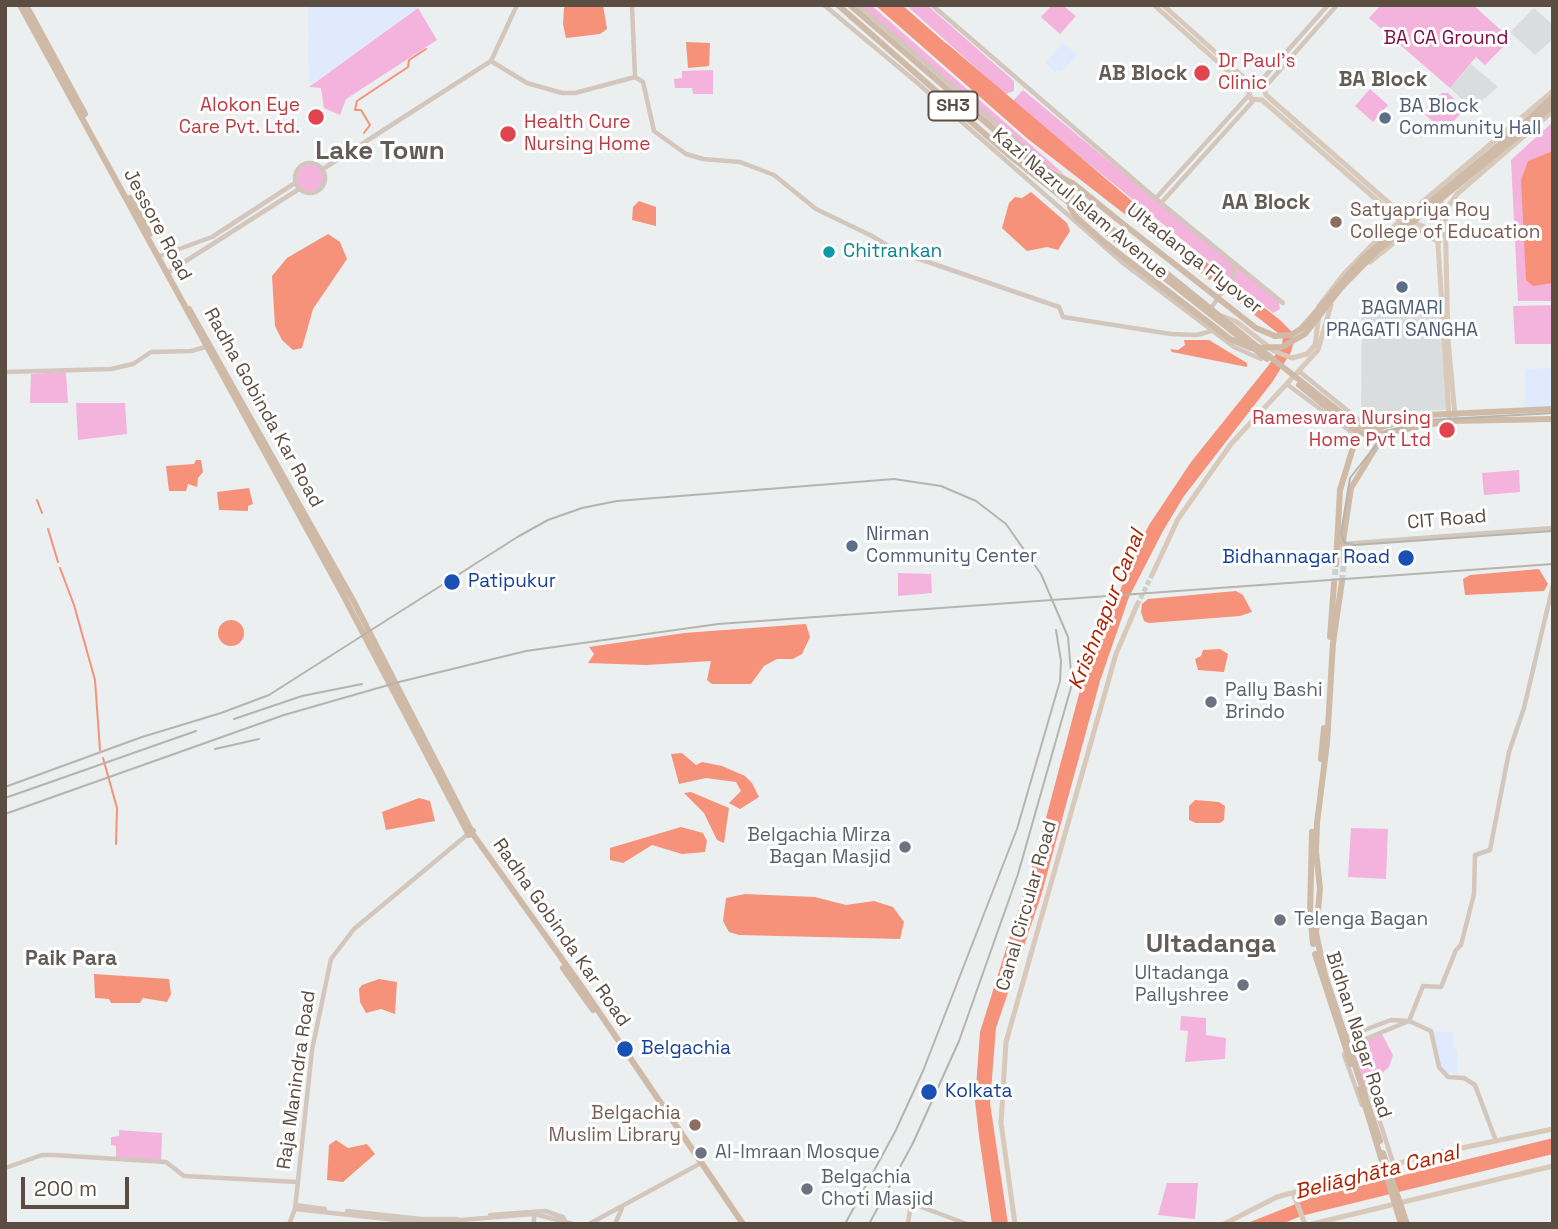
<!DOCTYPE html>
<meta charset="utf-8">
<style>
body{margin:0}
#map{position:relative;width:1558px;height:1229px;overflow:hidden;background:#ebefef;font-family:"Space Grotesk",sans-serif}
canvas{display:block}
.frame{position:absolute;inset:0;border:7px solid #5b4d42;pointer-events:none}
.scale{position:absolute;left:21px;top:1177px;width:108px;height:32px;box-sizing:border-box;border:4px solid #5b4d42;border-top:0;padding-left:9px;font-size:21px;line-height:24px;white-space:nowrap;color:#5b4d42;-webkit-text-stroke:5px #fff;paint-order:stroke}
</style>
<div id="map">
<canvas width="1558" height="1229"></canvas>
<div class="frame"></div>
<div class="scale">200 m</div>
</div>
<script>
const c = document.querySelector('canvas').getContext('2d');
c.lineJoin = 'round';
function fillPath(path, color) {
  c.fillStyle = color;
  c.fill(path, 'evenodd');
}
function poly(rows) {
  const path = new Path2D();
  for (const r of rows) {
    if (r.length === 3) {
      path.moveTo(r[0] + r[2], r[1]);
      path.arc(r[0], r[1], r[2], 0, 2 * Math.PI);
      continue;
    }
    path.moveTo(r[0], r[1]);
    for (let i = 2; i < r.length; i += 2) path.lineTo(r[i], r[i + 1]);
  }
  return path;
}
function trace(path, color, width, dash) {
  c.strokeStyle = color;
  c.lineWidth = width;
  c.lineCap = dash ? 'butt' : 'round';
  c.setLineDash(dash || []);
  c.stroke(path);
}
function write(font, color, halo, rows, align = 'center') {
  c.font = font + ' "Space Grotesk",sans-serif';
  c.lineWidth = 6;
  c.setLineDash([]);
  c.textBaseline = 'middle';
  c.strokeStyle = halo;
  c.fillStyle = color;
  for (const [text, x, y, turn = 0] of rows) {
    c.save();
    c.translate(x, y);
    c.rotate((+turn || 0) * Math.PI / 180);
    c.textAlign = isNaN(turn) ? turn : align;
    if (halo) c.strokeText(text, 0, 0);
    c.fillText(text, 0, 0);
    c.restore();
  }
}
fillPath(poly([
 [308,5,415,5,417,8,309,86],
 [1062,43,1078,54,1061,72,1058,70,1055,72,1046,63],
 [1551,368,1553,407,1525,409,1525,369],
 [1431,1031,1453,1032,1453,1048,1458,1050,1457,1074,1443,1072,1440,1067]
]), '#e0eafe');
fillPath(poly([
 [1534,8,1553,25,1553,39,1535,55,1510,32],
 [1471,64,1498,87,1472,109,1450,88],
 [1362,303,1439,303,1447,410,1415,411,1369,424,1361,419]
]), '#dadddd');
fillPath(poly([
 [856,5,871,5,1065,175,1033,160],
 [906,5,927,5,1014,81,1014,91,1005,94],
 [1052,5,1062,5,1076,16,1060,34,1041,17],
 [1381,5,1473,5,1511,39,1485,65,1476,57,1450,88,1369,18],
 [418,8,437,40,346,99,340,115,324,108,321,88,309,87],
 [713,70,713,94,693,94,692,88,675,88,674,79,682,78,682,71],
 [1370,89,1388,105,1373,122,1355,106],
 [1023,90,1279,302,1280,309,1273,313,1016,105,1013,101],
 [1442,93,1448,93,1465,109,1444,131,1422,112],
 [1553,122,1553,301,1518,301,1511,160],
 [310,178,13],
 [1553,305,1553,344,1515,344,1513,306],
 [66,372,68,403,30,403,31,374],
 [76,403,125,403,127,434,78,440],
 [1519,470,1520,492,1484,495,1482,473],
 [898,573,931,574,932,593,898,596],
 [1351,828,1388,829,1386,879,1348,877],
 [1181,1016,1206,1018,1206,1035,1226,1038,1225,1059,1185,1062,1188,1031,1180,1030],
 [1382,1034,1393,1055,1389,1067,1380,1075,1364,1084,1350,1047],
 [119,1130,162,1133,161,1161,116,1158,116,1146,111,1145,111,1137,119,1136],
 [1167,1183,1198,1183,1195,1219,1158,1215]
]), '#f4b3dc');
fillPath(poly([
 [567,5,603,5,607,29,600,34,566,38,563,24,564,8],
 [875,5,902,5,1106,183,1280,320,1291,331,1294,341,1291,352,1273,381,1184,496,1163,531,1129,597,1100,681,1041,896,996,1028,990,1103,1008,1224,992,1224,979,1136,975,1101,980,1032,1039,844,1082,683,1109,607,1114,607,1133,557,1149,525,1191,462,1268,366,1282,345,1283,337,1028,139],
 [686,42,710,43,709,66,688,68],
 [1553,151,1553,283,1533,286,1526,280,1521,180,1528,161],
 [1031,192,1067,223,1070,231,1058,250,1047,247,1027,251,1002,228,1009,203,1015,197,1022,198],
 [639,201,656,207,656,226,632,220,633,207],
 [328,234,340,242,347,259,313,309,302,348,293,350,282,340,275,326,272,276,287,258],
 [1184,340,1209,340,1247,363,1247,367,1172,352,1170,349,1178,350,1185,345],
 [196,460,201,460,203,472,198,478,197,487,188,484,186,491,169,491,166,466,194,464],
 [249,488,253,504,248,506,248,511,219,510,217,492],
 [1539,569,1548,584,1544,591,1465,595,1463,579,1470,575],
 [1236,591,1243,595,1252,612,1240,616,1149,623,1144,621,1141,612,1142,604,1148,599],
 [231,633,13],
 [806,624,810,637,802,654,793,659,777,659,764,666,751,684,712,684,707,680,711,661,646,665,588,663,594,654,589,647,684,633],
 [1220,649,1228,654,1224,672,1198,670,1195,659,1201,656,1203,650],
 [682,753,696,765,702,762,722,766,745,776,752,783,759,797,740,809,729,803,741,791,736,782,706,778,679,784,671,754],
 [691,792,729,808,724,843,717,840,704,813,684,793],
 [419,798,430,801,435,821,386,830,382,812],
 [1195,800,1219,802,1225,806,1224,820,1220,823,1196,823,1189,820,1189,806],
 [681,827,703,833,707,841,705,852,682,854,652,845,623,863,610,860,610,848],
 [745,894,815,897,846,905,874,901,893,907,904,922,900,939,739,935,729,932,723,921,726,898],
 [94,974,169,979,171,994,167,1002,143,998,140,1003,111,1003,109,999,95,998],
 [379,979,397,982,395,1014,381,1009,366,1013,360,1002,359,989,362,985],
 [1553,1138,1553,1154,1301,1216,1282,1224,1245,1224,1311,1198],
 [336,1140,348,1148,367,1144,375,1154,343,1182,327,1180,329,1145]
]), '#f6917a');
trace(poly([
 [364,133,370,125,361,110,355,110,357,101,408,67,409,60,426,49],
 [37,500,42,513],
 [48,529,58,562],
 [60,568,74,605,95,680,100,750],
 [103,758,117,808,116,844]
]), '#f6917a', 2);
trace(poly([
 [946,45,1140,210]
]), '#f6917a', 3.5);
trace(poly([
 [1137,605,1153,573]
]), '#cecfcc', 5, [5, 2.5]);
trace(poly([
 [1342,581,1344,561],
 [1334,584,1336,564]
]), '#cecfcc', 6, [6, 3]);
trace(poly([
 [632,5,635,77],
 [824,5,914,80,1123,263,1234,347,1261,359,1263,356],
 [858,5,1048,168],
 [932,5,1161,203,1283,303],
 [491,61,527,83,562,93,575,93,635,77],
 [635,77,643,82,654,131,686,154,703,159,740,162,774,175,816,209,872,236,896,251,1059,307,1063,317,1171,334,1197,335,1211,331],
 [1259,83,1328,5],
 [1265,87,1337,5],
 [310,178,15],
 [323,169,491,61,517,5],
 [1156,198,1249,95],
 [1161,203,1253,101],
 [157,257,212,237,295,183],
 [167,273,299,189],
 [1209,311,1233,276,1234,263],
 [5,372,111,369,133,364,151,352,191,351,209,346],
 [1300,372,1358,419,1359,424],
 [1288,385,1350,431,1357,432],
 [1343,544,1553,528],
 [1346,1037,1391,1020,1409,1021,1431,1031,1439,1067,1448,1077,1464,1078,1475,1085,1496,1141],
 [1346,1047,1409,1021,1423,986,1441,987,1456,950,1461,945,1474,894,1475,855,1490,850,1509,752,1524,708,1553,585],
 [1346,1050,1344,1055,1362,1105],
 [1362,1082,1372,1097,1394,1166],
 [5,1168,42,1155,53,1155,166,1162,184,1176,297,1182],
 [295,1205,325,1209],
 [295,1209,424,1223,534,1214,573,1224],
 [347,1211,421,1219,457,1219],
 [490,1215,545,1211,563,1217,565,1221],
 [289,1224,295,1209,312,1050,331,959,354,929,468,834],
 [534,1224,534,1214],
 [589,1224,701,1163],
 [615,1224,622,1208],
 [908,1224,911,1203,967,1224]
]), '#d3c6bd', 4.5);
trace(poly([
 [1154,5,1248,89],
 [1163,5,1252,85],
 [1248,89,1254,83,1263,85,1266,95,1406,218],
 [1248,89,1251,99,1262,100],
 [1262,100,1402,222],
 [1442,197,1437,229,1449,417],
 [1415,223,1444,235],
 [1411,226,1439,242],
 [1370,262,1417,224],
 [1319,306,1343,275,1372,245,1553,91],
 [1222,316,1237,322,1274,351,1292,358,1307,354,1315,345,1319,315],
 [1455,416,1448,340,1445,211,1457,194,1553,111],
 [1153,573,1178,519,1231,444,1318,350,1331,305],
 [1293,1193,1305,1224],
 [1015,1224,1001,1123,1006,1042,1116,654,1137,605],
 [1224,1224,1277,1197,1433,1154,1553,1129],
 [1312,1224,1553,1166]
]), '#d8c9bb', 5);
trace(poly([
 [20,5,342,593,469,835,473,831,470,828],
 [26,5,85,114],
 [838,5,1010,156,1267,359],
 [850,5,1064,190,1269,356],
 [1518,129,1553,97],
 [1522,133,1553,105],
 [1035,164,1074,184,1117,219],
 [130,198,150,234],
 [1070,207,1076,217,1104,242],
 [189,309,354,602,470,828],
 [1275,336,1291,335,1301,329],
 [1344,415,1360,426,1373,429,1427,415,1553,409],
 [1341,419,1360,433,1374,435,1449,421,1553,419],
 [1344,561,1343,541,1351,488,1384,434],
 [1336,564,1340,490,1359,428],
 [1342,581,1333,643,1327,743,1317,823,1316,852,1320,888,1316,933,1325,975,1380,1141],
 [1330,637,1334,584],
 [1321,759,1324,728],
 [1312,832,1310,913,1313,944],
 [472,833,582,987,743,1224],
 [1315,954,1351,1064],
 [563,968,593,1010]
]), '#cfbaa7', 6);
trace(poly([
 [1553,413,1428,420,1387,431,1350,478,1341,534,1345,543,1355,545,1553,531]
]), '#b7b3ad', 2);
trace(poly([
 [234,719,302,696,362,684],
 [215,749,259,739],
 [5,787,142,737,221,713,269,695,519,536,548,520,582,508,617,501,894,479,941,486,976,501,1006,524,1041,574,1068,637,1072,684,1018,874,959,1041,913,1143,869,1224],
 [5,798,196,731],
 [5,814,284,715,399,682,526,651,718,624,1553,564],
 [845,1224,895,1132,923,1071,1017,829,1060,681,1061,661,1056,630]
]), '#b7b3ad', 2);
trace(poly([
 [1117,219,1256,328,1275,336],
 [1104,242,1230,339,1251,348,1282,347,1305,334,1341,288,1377,251,1522,133],
 [1301,329,1363,258,1518,129],
 [1269,356,1344,415],
 [1299,385,1341,419],
 [1360,1089,1401,1224],
 [1383,1153,1407,1224]
]), '#cfbaa7', 6);
for (const [x, y, r, color] of [
 [1202,73,9,"#e0444e"],
 [316,117,9,"#e0444e"],
 [1385,118,7,"#5c6f8a"],
 [508,134,9,"#e0444e"],
 [1336,222,7,"#8d6e63"],
 [829,252,7,"#0f9aa8"],
 [1402,287,7,"#5c6f8a"],
 [1447,430,9,"#e0444e"],
 [852,546,7,"#5c6f8a"],
 [1406,558,9,"#1a4fb4"],
 [452,582,9,"#1a4fb4"],
 [1211,702,7,"#6b7280"],
 [905,847,7,"#6b7280"],
 [1280,920,7,"#6b7280"],
 [1243,985,7,"#6b7280"],
 [625,1049,9,"#1a4fb4"],
 [929,1092,9,"#1a4fb4"],
 [695,1125,7,"#8d6e63"],
 [701,1153,7,"#6b7280"],
 [807,1189,7,"#6b7280"]
]) {
  const dot = new Path2D();
  dot.arc(x, y, r, 0, 2 * Math.PI);
  c.fillStyle = color;
  c.fill(dot);
  trace(dot, '#fff', 2.5);
}
for (const [x, y, w] of [
 [953,106,49]
]) {
  const box = new Path2D();
  box.roundRect(x - w / 2, y - 14.5, w, 29, 5);
  c.fillStyle = '#fff';
  c.fill(box);
  trace(box, '#5b4d42', 2);
}
write('bold 18px', '#5b4d42', null, [
 ["SH3",953,106]
]);
write('19px', '#840b4a', '#fff', [
 ["BA CA Ground",1446,39]
]);
write('19px', '#be3a42', '#fff', [
 ["Dr Paul's",1218,62],
 ["Clinic",1218,84],
 ["Alokon Eye",300,106,"right"],
 ["Care Pvt. Ltd.",300,128,"right"],
 ["Health Cure",524,123],
 ["Nursing Home",524,145],
 ["Rameswara Nursing",1431,419,"right"],
 ["Home Pvt Ltd",1431,441,"right"]
], 'left');
write('19px', '#4e5e75', '#fff', [
 ["BA Block",1399,107],
 ["Community Hall",1399,129],
 ["BAGMARI",1402,309,"center"],
 ["PRAGATI SANGHA",1402,331,"center"],
 ["Nirman",866,535],
 ["Community Center",866,557]
], 'left');
write('19px', '#5b4d42', '#fff', [
 ["Kazi Nazrul Islam Avenue",1080,204,40],
 ["Jessore Road",157,225,62],
 ["Ultadanga Flyover",1194,259,38],
 ["Radha Gobinda Kar Road",263,408,61],
 ["CIT Road",1447,520,-5],
 ["Canal Circular Road",1027,906,-74],
 ["Radha Gobinda Kar Road",561,933,55],
 ["Bidhan Nagar Road",1358,1035,72],
 ["Raja Manindra Road",297,1080,-82]
]);
write('19px', '#785e54', '#fff', [
 ["Satyapriya Roy",1350,211],
 ["College of Education",1350,233],
 ["Belgachia",681,1114,"right"],
 ["Muslim Library",681,1136,"right"]
], 'left');
write('19px', '#0d838f', '#fff', [
 ["Chitrankan",843,252]
], 'left');
write('19px', '#164399', '#fff', [
 ["Bidhannagar Road",1390,558,"right"],
 ["Patipukur",468,582],
 ["Belgachia",641,1049],
 ["Kolkata",945,1092]
], 'left');
write('19px', '#5b616d', '#fff', [
 ["Pally Bashi",1225,691],
 ["Brindo",1225,713],
 ["Belgachia Mirza",891,836,"right"],
 ["Bagan Masjid",891,858,"right"],
 ["Telenga Bagan",1294,920],
 ["Ultadanga",1229,974,"right"],
 ["Pallyshree",1229,996,"right"],
 ["Al-Imraan Mosque",715,1153],
 ["Belgachia",821,1178],
 ["Choti Masjid",821,1200]
], 'left');
write('bold 21px', '#625d58', '#fff', [
 ["AB Block",1143,74],
 ["BA Block",1383,80],
 ["AA Block",1266,203],
 ["Paik Para",71,959]
]);
write('italic 21px', '#b02100', '#fff', [
 ["Krishnapur Canal",1107,610,-68],
 ["Beliāghāta Canal",1377,1173,-14]
]);
write('bold 26px', '#625d58', '#fff', [
 ["Lake Town",380,152],
 ["Ultadanga",1211,945]
]);
</script>
